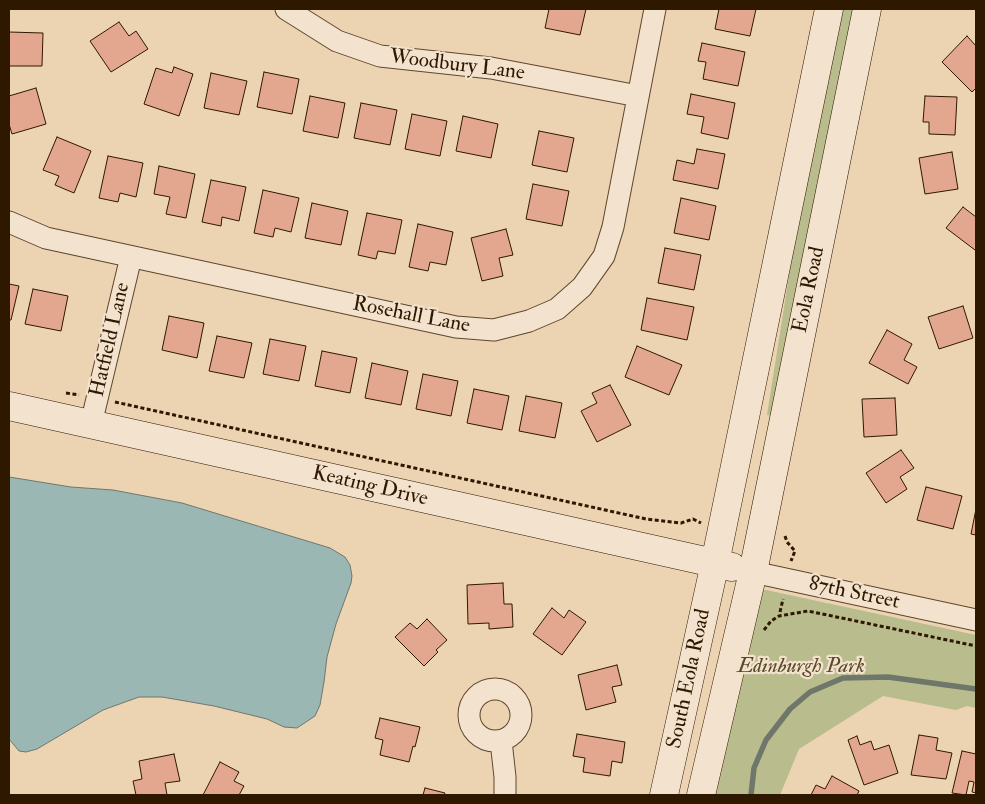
<!DOCTYPE html>
<style>
body{margin:0}
#map{position:relative;width:985px;height:804px;overflow:hidden;background:#ecd3b2;font-family:"IM FELL Double Pica",serif}
canvas{display:block}
.frame{position:absolute;inset:0;border:10px solid #2f1800;pointer-events:none}
</style>
<div id="map">
<canvas width="985" height="804"></canvas>
<div class="frame"></div>
</div>
<script>
const c = document.querySelector('canvas').getContext('2d');
c.lineJoin = 'round';
function fillPath(path, color) {
  c.fillStyle = color;
  c.fill(path, 'evenodd');
}
function poly(rows) {
  const path = new Path2D();
  for (const r of rows) {
    if (r.length === 3) {
      path.moveTo(r[0] + r[2], r[1]);
      path.arc(r[0], r[1], r[2], 0, 2 * Math.PI);
      continue;
    }
    path.moveTo(r[0], r[1]);
    for (let i = 2; i < r.length; i += 2) path.lineTo(r[i], r[i + 1]);
  }
  return path;
}
function trace(path, color, width, dash) {
  c.strokeStyle = color;
  c.lineWidth = width;
  c.lineCap = dash ? 'butt' : 'round';
  c.setLineDash(dash || []);
  c.stroke(path);
}
function write(font, color, halo, rows, align = 'center') {
  c.font = font + ' "IM FELL Double Pica",serif';
  c.lineWidth = 4.5;
  c.setLineDash([]);
  c.textBaseline = 'middle';
  c.strokeStyle = halo;
  c.fillStyle = color;
  for (const [text, x, y, turn = 0] of rows) {
    c.save();
    c.translate(x, y);
    c.rotate((+turn || 0) * Math.PI / 180);
    c.textAlign = isNaN(turn) ? turn : align;
    if (halo) c.strokeText(text, 0, 0);
    c.fillText(text, 0, 0);
    c.restore();
  }
}
fillPath(poly([
 [841,9,855,9,771,416,767,415,795,238],
 [754,589,766,590,976,635,976,708,967,706,956,710,883,696,799,749,780,795,700,795]
]), '#b9bc8c');
const water = poly([
 [9,477,71,487,113,490,182,503,330,548,345,557,350,565,352,576,351,583,336,624,327,657,324,682,320,705,315,716,297,728,284,727,267,719,214,706,162,697,139,697,103,710,37,749,26,752,19,751,9,739,9,477]
]);
fillPath(water, '#9ab7b3');
trace(water, '#6f776b', 1);
trace(poly([
 [751,795,754,768,766,740,790,709,810,692,843,678,888,677,976,689]
]), '#6f776b', 5.5);
const building = poly([
 [549,9,586,9,580,35,545,28,549,9],
 [719,9,756,9,750,36,715,29,719,9],
 [119,22,129,36,136,31,148,49,111,72,90,41,119,22],
 [9,32,43,33,42,66,9,66,9,32],
 [967,36,976,46,976,88,972,92,942,62,967,36],
 [702,43,745,52,738,86,703,79,706,62,698,61,702,43],
 [174,67,193,74,179,116,144,104,156,68,172,73,174,67],
 [264,72,299,79,292,114,257,107,264,72],
 [211,73,247,81,239,115,204,108,211,73],
 [36,88,46,124,12,134,9,124,9,96,36,88],
 [691,94,735,103,728,139,701,133,704,117,687,114,691,94],
 [310,96,345,103,338,138,303,131,310,96],
 [925,96,957,97,955,135,929,134,929,122,923,122,925,96],
 [361,103,397,110,390,145,354,138,361,103],
 [412,114,447,121,440,156,405,149,412,114],
 [463,116,498,124,491,158,456,151,463,116],
 [539,131,574,138,567,172,532,165,539,131],
 [57,137,91,151,74,193,55,185,59,176,43,170,57,137],
 [697,149,725,154,718,189,673,180,677,160,694,164,697,149],
 [952,152,958,189,925,194,919,158,952,152],
 [108,156,143,163,136,197,120,193,118,202,99,198,108,156],
 [159,166,195,174,186,218,166,214,170,197,154,194,159,166],
 [211,180,246,187,239,221,222,217,221,226,202,222,211,180],
 [533,184,569,191,562,226,526,219,533,184],
 [263,190,299,198,291,232,275,228,273,237,254,233,263,190],
 [681,198,716,206,709,240,674,233,681,198],
 [312,203,348,211,341,245,305,238,312,203],
 [963,207,976,217,976,248,975,250,946,228,963,207],
 [367,213,402,220,395,254,378,251,376,259,358,255,367,213],
 [418,224,453,232,446,265,430,262,428,271,409,267,418,224],
 [506,229,513,255,499,258,503,276,482,281,471,238,506,229],
 [665,248,701,255,694,290,658,283,665,248],
 [9,284,19,286,11,320,9,320,9,284],
 [33,289,68,296,61,331,25,324,33,289],
 [647,298,694,307,687,340,641,330,647,298],
 [963,306,973,338,939,349,928,317,963,306],
 [169,316,204,323,197,358,162,350,169,316],
 [887,330,912,344,904,360,917,367,908,384,869,363,887,330],
 [217,336,252,343,244,378,209,371,217,336],
 [270,339,306,346,299,381,263,374,270,339],
 [637,346,682,365,669,395,625,377,637,346],
 [322,351,357,358,350,393,315,386,322,351],
 [372,363,408,371,401,405,365,398,372,363],
 [423,374,458,381,451,416,416,409,423,374],
 [610,385,631,425,597,442,581,411,597,403,592,393,610,385],
 [474,389,509,396,502,430,467,423,474,389],
 [526,396,562,403,555,438,519,431,526,396],
 [895,398,897,435,864,437,862,399,895,398],
 [901,450,914,468,900,477,907,489,886,503,866,473,901,450],
 [926,487,962,496,953,529,917,520,926,487],
 [976,509,976,535,971,534,976,509],
 [503,583,504,604,512,604,513,627,489,629,489,623,468,624,467,585,503,583],
 [552,608,564,618,569,610,586,622,562,655,533,634,552,608],
 [427,619,447,640,436,650,438,652,424,666,395,637,410,623,417,629,427,619],
 [617,665,622,685,612,687,616,702,586,710,578,675,617,665],
 [380,718,420,727,415,747,413,746,409,762,380,755,383,740,375,738,380,718],
 [577,734,625,742,622,763,612,761,610,776,583,772,585,758,573,756,577,734],
 [919,735,938,738,936,750,952,753,946,779,911,775,919,735],
 [857,736,860,745,871,741,874,750,889,745,898,773,864,785,848,740,857,736],
 [962,751,976,754,976,793,972,792,974,782,969,781,966,795,952,793,962,751],
 [174,754,180,781,165,783,167,795,136,795,133,781,142,779,139,761,174,754],
 [220,762,239,772,234,781,244,786,239,795,203,795,220,762],
 [832,776,859,791,857,795,811,795,816,785,825,789,832,776],
 [425,788,445,793,444,795,423,795,425,788]
]);
fillPath(building, '#e2a78e');
trace(building, '#2f1800', 1);
const street = poly([
 [286,9,337,41,380,56,491,68,638,96],
 [9,222,46,238,456,327,494,330,529,321,557,309,582,287,604,256,613,227,655,9],
 [91,424,131,257],
 [739,569,976,620],
 [495,715,26],
 [501,741,505,777,505,795]
]);
const secondary = poly([
 [9,406,732,567],
 [664,795,715,563,829,9],
 [701,795,753,572,867,9]
]);
trace(street, '#5e472c', 23);
trace(secondary, '#2f1800', 29);
trace(poly([
 [66,393,79,395],
 [115,402,646,519,681,523,693,519,701,523],
 [785,536,787,542,795,551,791,561],
 [780,612,783,599],
 [764,630,771,621,779,616,808,611,976,646]
]), '#2f1800', 3, [4, 2.5]);
trace(street, '#f3e2cd', 21);
trace(secondary, '#f3e2cd', 28);
write('21px', '#2f1800', '#f3e2cd', [
 ["Woodbury Lane",457,66,7],
 ["Eola Road",810,290,-78],
 ["Rosehall Lane",411,316,11],
 ["Hatfield Lane",111,340,-77],
 ["Keating Drive",370,487,13],
 ["87th Street",854,594,12],
 ["South Eola Road",690,679,-78]
]);
write('italic 21px', '#58492a', '#f3e2cd', [
 ["Edinburgh Park",801,667]
]);
</script>
